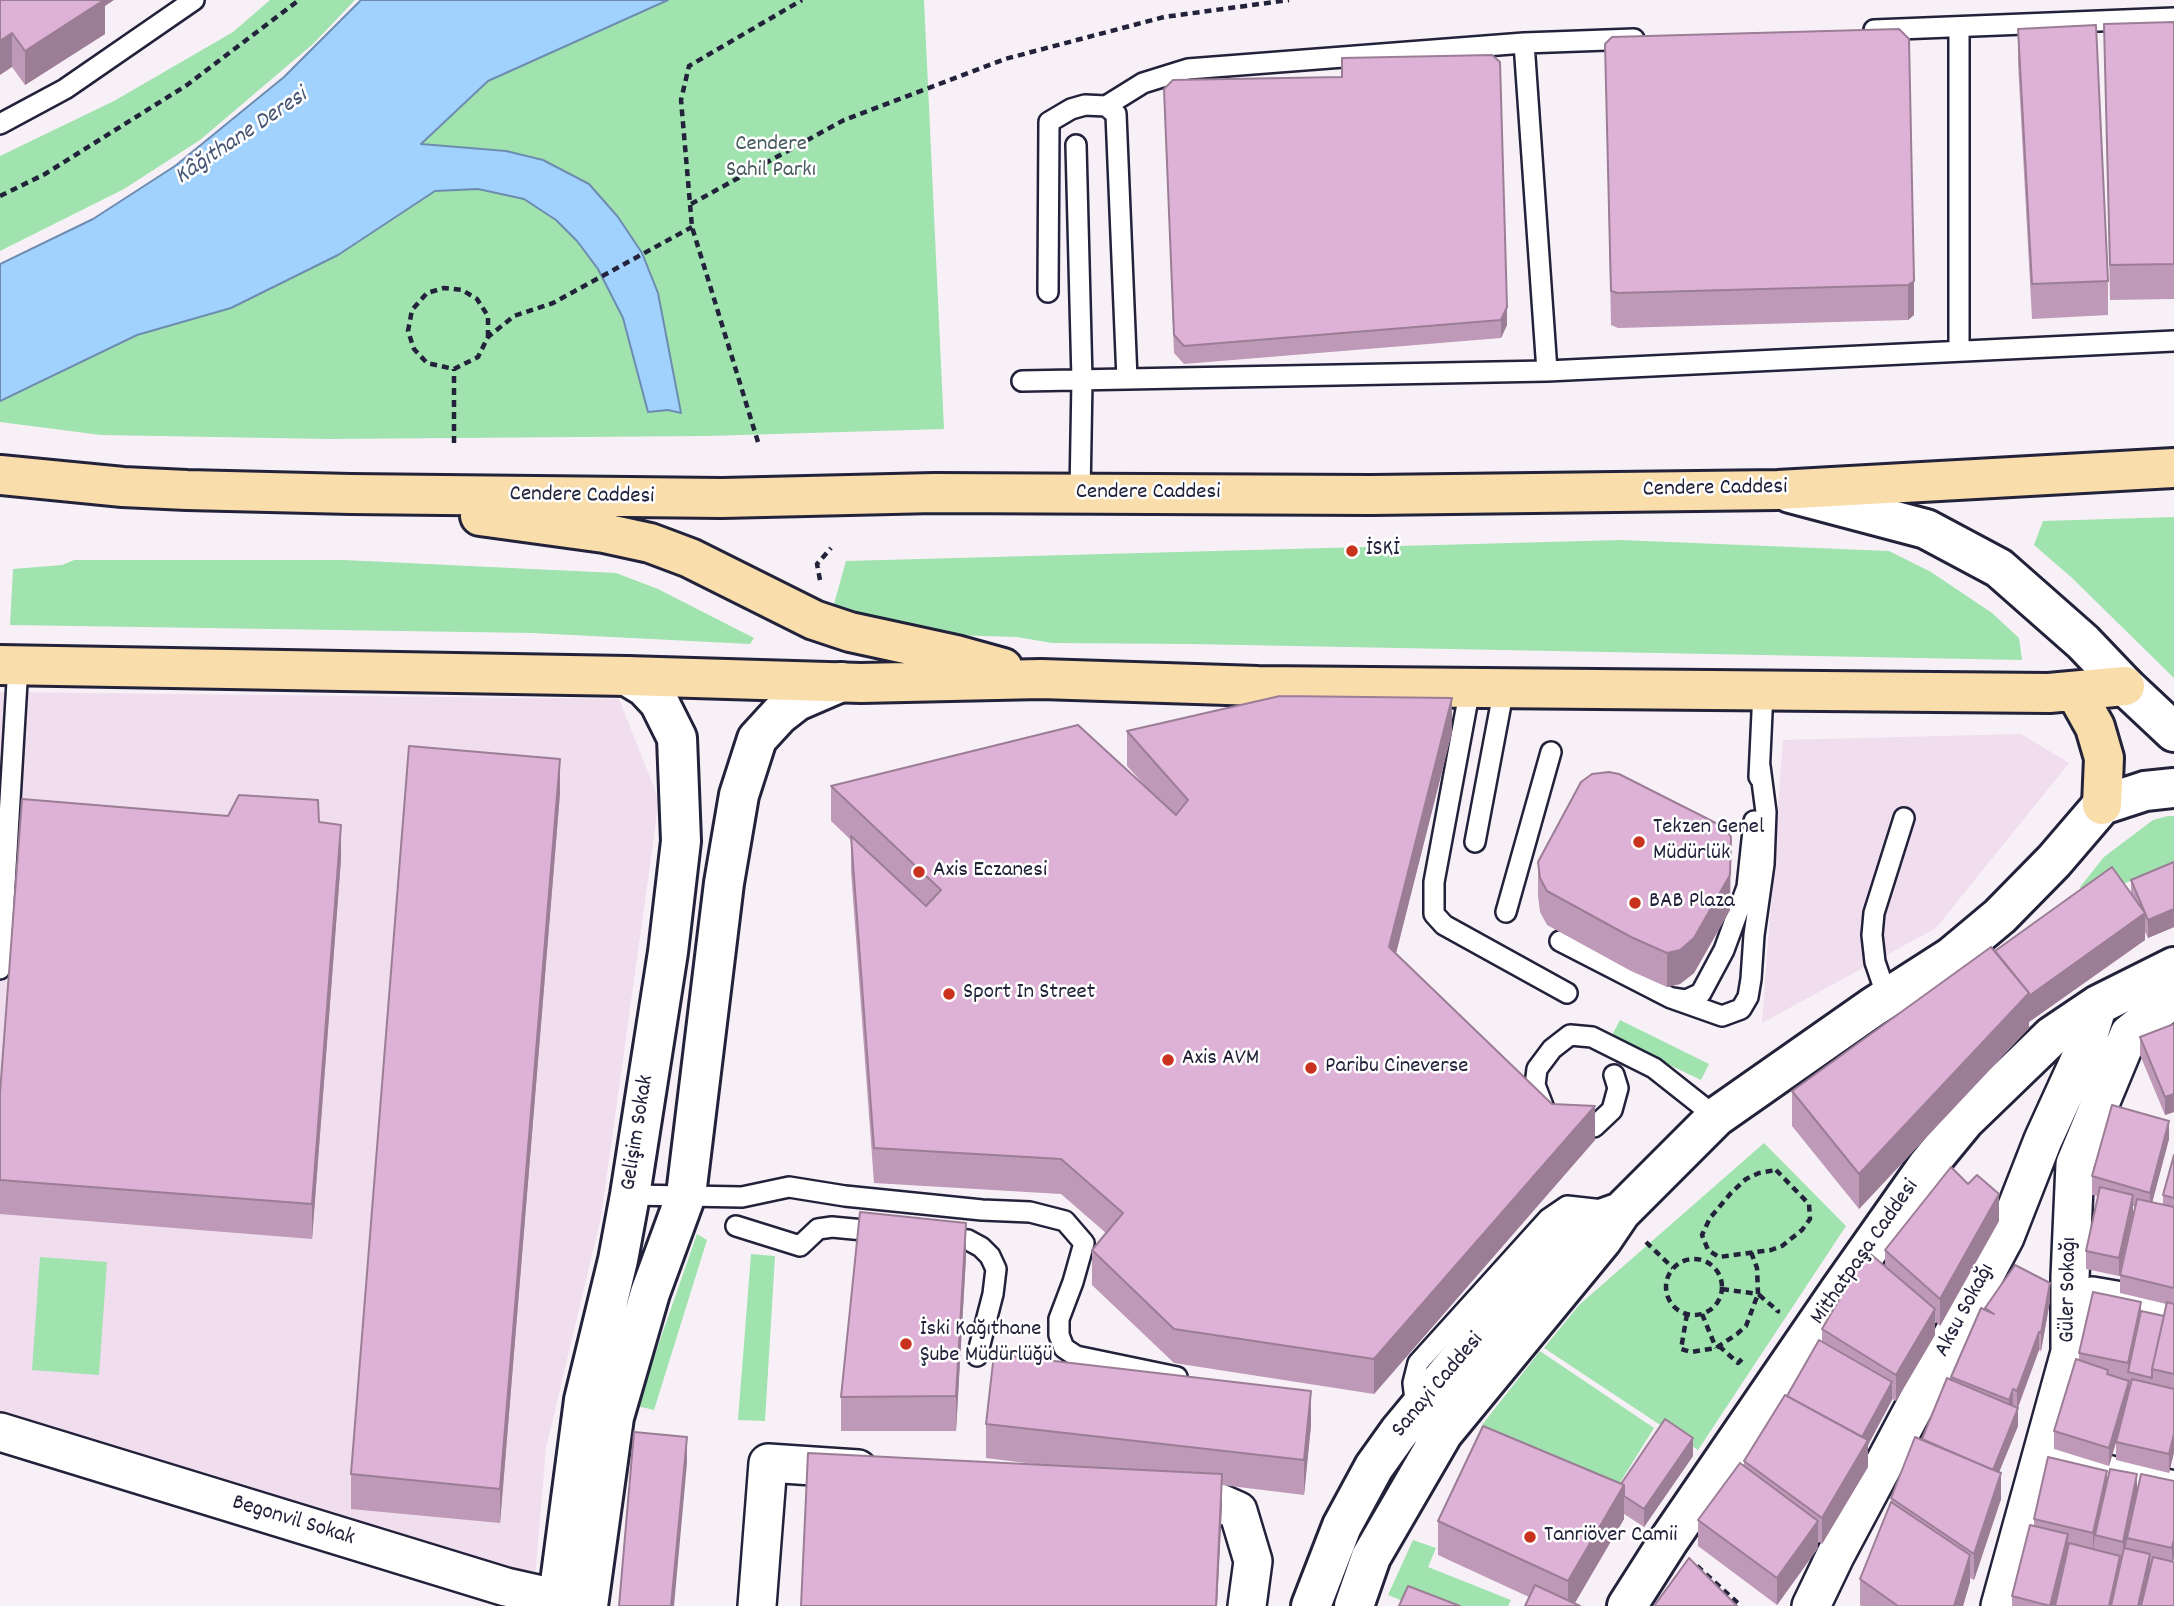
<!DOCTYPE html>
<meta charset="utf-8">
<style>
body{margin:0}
canvas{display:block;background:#f8f0f7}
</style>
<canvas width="2174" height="1606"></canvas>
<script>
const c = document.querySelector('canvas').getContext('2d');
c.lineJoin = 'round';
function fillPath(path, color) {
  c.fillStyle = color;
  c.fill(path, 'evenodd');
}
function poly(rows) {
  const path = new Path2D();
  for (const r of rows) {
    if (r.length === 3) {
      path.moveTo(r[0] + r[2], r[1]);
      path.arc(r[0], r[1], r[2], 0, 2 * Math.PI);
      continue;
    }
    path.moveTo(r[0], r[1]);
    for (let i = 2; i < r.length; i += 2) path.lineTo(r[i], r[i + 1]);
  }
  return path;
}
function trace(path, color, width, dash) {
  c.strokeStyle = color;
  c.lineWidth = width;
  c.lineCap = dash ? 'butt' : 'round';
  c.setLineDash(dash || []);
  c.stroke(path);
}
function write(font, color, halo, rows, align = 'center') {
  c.font = font + ' Dekko,sans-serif';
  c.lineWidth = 5;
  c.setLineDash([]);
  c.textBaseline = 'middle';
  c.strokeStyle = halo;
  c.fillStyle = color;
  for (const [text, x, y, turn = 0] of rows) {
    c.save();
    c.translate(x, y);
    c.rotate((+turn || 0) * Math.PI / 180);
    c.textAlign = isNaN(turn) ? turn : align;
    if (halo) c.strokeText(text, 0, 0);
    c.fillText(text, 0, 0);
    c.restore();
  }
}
fillPath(poly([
 [0,692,619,699,659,800,601,1217,546,1448,535,1577,0,1417],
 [2021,734,2069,763,1936,928,1762,1023,1783,740]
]), '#f0dded');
fillPath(poly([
 [270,0,355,0,313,44,200,140,124,189,0,251,0,156,114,101,233,32],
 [668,0,924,0,944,429,707,436,329,439,101,435,0,422,0,401,55,374,137,335,231,308,338,255,435,191,478,189,524,199,556,220,577,241,598,269,623,318,648,412,618,217,589,184,543,160,506,151,420,145,488,81],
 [2174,517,2174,678,2071,577,2034,545,2043,521],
 [1621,540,1889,551,1931,572,1992,613,2019,638,2022,660,1190,644,1052,643,1017,637,917,634,876,624,834,604,846,561],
 [74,560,344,560,616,573,658,589,754,638,750,644,532,633,10,625,13,569,62,565],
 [2168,816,2174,816,2174,862,2089,899,2080,887,2104,857,2153,820],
 [1620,1020,1709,1064,1701,1080,1611,1037],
 [1764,1143,1846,1226,1698,1450,1544,1348,1579,1305],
 [697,1234,707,1240,654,1410,637,1406],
 [751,1254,775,1256,765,1421,738,1420],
 [40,1257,107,1262,99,1375,32,1370],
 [1540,1351,1654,1428,1611,1497,1482,1425],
 [1413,1540,1436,1548,1428,1567,1511,1600,1508,1606,1415,1606,1388,1595]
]), '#a0e3ae');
const water = poly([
 [361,0,668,0,488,81,421,144,506,151,543,160,589,184,618,217,642,253,658,293,681,413,668,410,648,412,623,318,598,269,577,241,556,220,524,199,478,189,435,191,338,255,231,308,137,335,0,401,0,264,93,219,175,166,284,77,361,0]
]);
fillPath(water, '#a1d2fe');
trace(water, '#6e8cb0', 2);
const service = poly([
 [1959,27,1959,351],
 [1874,30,2174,18],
 [1524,43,1547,371],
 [1106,106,1143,83,1188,69,1524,43,1634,39],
 [0,124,65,89,194,0],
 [1076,145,1082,380,1080,494],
 [1048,292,1049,122,1071,109,1085,105,1106,106,1116,114,1127,379],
 [1022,381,1547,371,2174,341],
 [1470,688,1434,882,1434,914,1444,925,1567,993],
 [1759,777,1763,691],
 [1475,842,1504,688],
 [1506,912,1551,752],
 [1560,941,1671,998,1722,1016,1741,1009,1748,997,1751,979,1754,935,1764,864,1766,812,1760,766],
 [0,969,18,665],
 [1887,997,1875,962,1872,935,1874,913,1904,818],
 [1674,998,1686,1000,1701,993,1724,950,1747,887,1754,821],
 [1545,1111,1535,1085,1537,1069,1552,1049,1570,1035,1592,1037,1654,1068,1716,1117],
 [1572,1128,1594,1127,1612,1110,1618,1088,1614,1075],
 [630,1195,742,1197,789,1187,845,1196,982,1210,1030,1212,1065,1221,1084,1243,1073,1282,1059,1319,1059,1335,1064,1348,1076,1356,1177,1377],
 [736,1226,800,1246,818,1229,832,1227,885,1232],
 [943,1238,968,1240,981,1247,990,1256,996,1269,993,1294,977,1356],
 [1416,1408,1413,1383,1418,1363,1548,1219,1567,1206,1603,1210]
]);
const minor = poly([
 [2092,1296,2174,1310],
 [0,1432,506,1587,586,1605],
 [2058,1460,2121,1478,2174,1490],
 [1175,1487,1186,1488,1238,1511,1253,1561,1247,1606],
 [757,1606,768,1463,858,1469],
 [1811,1606,1836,1554,2005,1237,2043,1140,2085,1048,2098,1005],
 [2000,1606,2070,1352,2070,1277,2075,1164,2129,1034,2174,998]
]);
const tertiary = poly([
 [557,1606,584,1400,618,1260,630,1195,668,952,681,841,677,738,659,702,645,687,627,676],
 [588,1606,614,1417,650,1293,686,1195,724,883,739,795,757,739,779,715,797,701,841,682],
 [1627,1606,1669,1540,1840,1290,1928,1165,1965,1120,2052,1036,2098,1005,2174,967]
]);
const secondary = poly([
 [1790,493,1926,529,1999,568,2083,642,2125,686,2174,732],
 [1311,1606,1342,1526,1374,1467,1399,1432,1467,1350,1554,1251,1579,1227,1621,1212],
 [1354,1606,1371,1557,1443,1433,1602,1240,1621,1212,1716,1117,1873,1007,1951,957,2000,916,2054,861,2102,805,2145,791,2174,788]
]);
const primary = poly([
 [0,475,123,487,187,490,351,494,722,498,934,493,1371,495,1778,490,2174,468],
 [480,516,604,533,650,543,690,558,814,620,850,632,956,655,1003,668],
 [0,665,627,676,861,683,1041,679,1258,686,2049,693,2125,686],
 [2075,691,2095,727,2104,758,2102,805]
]);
trace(service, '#22223b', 24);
trace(minor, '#22223b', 42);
trace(tertiary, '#22223b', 44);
trace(secondary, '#22223b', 44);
trace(primary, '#22223b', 44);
trace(poly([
 [0,196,45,174,187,85,299,0],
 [691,204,844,120,1005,59,1164,17,1289,0],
 [488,337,488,316,477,299,462,290,444,288,427,293,412,310,408,331,414,349,427,363,454,369,478,357,488,337,514,316,553,303,692,227],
 [758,442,692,227,681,100,689,66,802,0],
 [454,443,454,369],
 [820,580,817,564,831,548],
 [1776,1170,1809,1204,1810,1219,1802,1230,1782,1246,1771,1250,1719,1257,1708,1250,1702,1235,1710,1218,1731,1193,1746,1179,1759,1173,1776,1170],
 [1646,1242,1673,1268],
 [1694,1287,28],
 [1722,1289,1758,1294,1757,1268,1751,1252],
 [1687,1314,1681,1349,1691,1352,1716,1348,1737,1334,1746,1326,1758,1294,1778,1311,1777,1313],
 [1702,1314,1716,1348],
 [1719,1346,1738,1363,1745,1356],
 [1697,1566,1741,1606]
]), '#22223b', 4.5, [7, 5]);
trace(service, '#fff', 19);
trace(minor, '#fff', 37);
trace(tertiary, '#fff', 38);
trace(secondary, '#fff', 38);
trace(primary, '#f9ddab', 38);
fillPath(poly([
 [0,0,105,6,105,34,25,85,12,67],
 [2174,22,2174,299,2110,300,2104,24],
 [1899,29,1914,315,1908,320,1618,328,1611,325,1605,44],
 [2018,29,2108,281,2108,315,2032,319,2018,63],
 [1342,77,1507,325,1501,338,1184,364,1174,353,1164,89],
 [1127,731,1452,732,1396,953,1552,1104,1595,1140,1374,1394,1174,1363,1092,1285,1092,1250,1106,1233,1061,1194,874,1183,851,871,851,840,831,821,831,786,1148,789,1127,766],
 [560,793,500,1523,351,1509,351,1474],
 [228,816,319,822,341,859,312,1239,0,1214,0,1093],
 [1538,862,1730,910,1694,973,1680,984,1667,987,1631,971,1547,925,1540,912,1538,896],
 [2174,862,2174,927,2148,938,2145,932,2145,940,2029,1022,2029,1028,1859,1209,1792,1126,1792,1091,1995,952,2131,893,2131,880],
 [2174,1024,2174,1112,2165,1115,2140,1055,2140,1037],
 [2169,1139,2152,1202,2163,1205,2163,1195,2174,1155,2174,1452,2169,1473,2116,1460,2116,1442,2109,1466,2054,1449,2054,1431,2079,1360,2079,1353,2141,1311,2164,1316,2166,1304,2120,1293,2120,1275,2135,1206,2133,1206,2133,1213,2119,1276,2086,1269,2086,1251,2098,1196,2092,1195,2092,1176],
 [1999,1221,1940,1326,1935,1321,1935,1335,1896,1401,1892,1399,1868,1445,1868,1467,1822,1544,1818,1541,1818,1548,1777,1605,1698,1546,1698,1520,1744,1467,1744,1461,1822,1342,1822,1329,1885,1267,1885,1250],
 [966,1257,956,1431,841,1431,841,1397],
 [2050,1301,2041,1351,2039,1350,2018,1408,2018,1426,1999,1472,2001,1499,1974,1580,1970,1578,1970,1582,1963,1606,1861,1606,1860,1605,1860,1579,1891,1503,1891,1498,1922,1439,1985,1308],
 [986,1424,1311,1425,1304,1495,1222,1485,1217,1606,801,1606,1042,1465,986,1458],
 [1693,1456,1644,1527,1624,1514,1624,1519,1575,1603,1529,1597,1438,1555,1438,1521,1621,1484],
 [2107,1481,2137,1492,2174,1481,2174,1557,2173,1562,2174,1606,2012,1606,2012,1596,2034,1526,2034,1519]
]), '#bf99b8');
fillPath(poly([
 [93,0,114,0,105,6,105,34,25,85,25,51],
 [12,33,12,67,0,75,0,41],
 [1914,281,1914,315,1908,320,1908,285],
 [1507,307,1507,325,1501,338,1501,320],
 [1452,698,1452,732,1389,981,1389,947],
 [560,759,560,793,500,1523,500,1489],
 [341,825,341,859,312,1239,312,1204],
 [1731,837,1730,910,1694,973,1680,984,1667,987,1667,953],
 [2174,909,2174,927,2148,938,2148,920],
 [2145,913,2145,940,2029,1022,2029,1028,1859,1209,1859,1174,2029,993],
 [2174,1094,2174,1112,2165,1115,2165,1097],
 [1595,1106,1595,1140,1374,1394,1374,1359],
 [2169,1121,2169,1139,2150,1211,2150,1193],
 [1999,1194,1999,1221,1940,1326,1940,1299],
 [2133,1195,2133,1213,2119,1276,2119,1258],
 [966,1223,966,1257,956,1431,956,1396],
 [2050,1283,2050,1301,2041,1351,2041,1333],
 [2141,1302,2141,1321,2128,1372,2128,1363],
 [1935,1309,1935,1335,1896,1401,1896,1375],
 [2039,1332,2039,1350,2017,1409,2017,1391],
 [2129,1381,2129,1399,2109,1466,2109,1448],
 [1892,1382,1892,1400,1868,1445,1868,1467,1822,1544,1822,1518,1860,1441],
 [2013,1389,2013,1407,2009,1418,2009,1400],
 [1311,1391,1311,1425,1304,1495,1304,1460],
 [2018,1408,2018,1426,1991,1492,1991,1474],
 [2174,1434,2174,1452,2169,1473,2169,1454],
 [687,1437,687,1463,674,1606,671,1606],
 [1693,1438,1693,1456,1644,1527,1644,1509],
 [2107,1471,2107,1489,2095,1535,2093,1551,2093,1533],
 [2001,1473,2001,1499,1974,1580,1974,1554],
 [1222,1474,1222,1508,1217,1606,1216,1606],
 [2137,1474,2137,1492,2123,1560,2123,1542],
 [1624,1485,1624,1519,1573,1606,1568,1606,1568,1581],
 [1818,1521,1818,1548,1777,1605,1777,1578],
 [2068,1534,2068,1552,2055,1606,2050,1606],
 [2174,1539,2174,1557,2172,1566,2172,1548],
 [2150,1554,2150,1572,2142,1606,2138,1606],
 [1970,1555,1970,1582,1963,1606,1954,1606],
 [2120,1556,2120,1574,2113,1606,2109,1606]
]), '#9b7d96');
const building = poly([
 [0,0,104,0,25,51,12,33,0,41,0,0],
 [2174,22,2174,264,2110,265,2104,24,2174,22],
 [2096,25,2108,281,2032,284,2018,29,2096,25],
 [1899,29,1909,39,1914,281,1908,285,1618,293,1611,291,1605,44,1612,37,1899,29],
 [1492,55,1500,62,1507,307,1501,320,1184,346,1174,335,1164,89,1173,80,1342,77,1342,58,1492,55],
 [1280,696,1452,698,1389,947,1552,1104,1595,1106,1374,1359,1174,1329,1092,1250,1123,1213,1061,1159,874,1148,851,836,926,906,941,890,831,786,1078,725,1176,815,1188,800,1127,731,1280,696],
 [409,746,560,759,500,1489,351,1474,409,746],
 [1609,772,1619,774,1706,818,1725,828,1731,837,1730,875,1694,938,1680,950,1667,953,1631,937,1547,891,1540,878,1538,862,1581,782,1592,774,1609,772],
 [239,795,318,800,319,822,341,825,312,1204,0,1180,0,1093,22,799,228,816,239,795],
 [2174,862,2174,909,2148,920,2131,880,2174,862],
 [2112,867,2145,913,2029,996,2029,993,1995,951,2112,867],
 [1991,947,2029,993,1859,1174,1792,1091,1991,947],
 [2174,1024,2174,1094,2165,1097,2140,1037,2174,1024],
 [2112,1105,2169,1121,2150,1193,2092,1176,2112,1105],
 [2174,1155,2174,1198,2163,1195,2174,1155],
 [1951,1167,1968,1184,1977,1175,1999,1194,1940,1299,1885,1250,1951,1167],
 [2100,1187,2133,1195,2119,1258,2086,1251,2100,1187],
 [2137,1199,2174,1207,2174,1288,2120,1275,2137,1199],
 [860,1212,966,1223,956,1396,841,1397,860,1212],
 [1867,1251,1935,1309,1896,1375,1822,1329,1867,1251],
 [2015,1265,2050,1283,2041,1333,2039,1332,2017,1391,2013,1389,2009,1400,1951,1377,1981,1308,1994,1314,1985,1308,2015,1265],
 [2093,1292,2141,1302,2128,1363,2079,1353,2093,1292],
 [2167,1302,2174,1304,2174,1374,2152,1369,2167,1302],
 [2141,1311,2164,1316,2152,1369,2152,1378,2128,1372,2141,1311],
 [1819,1340,1892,1382,1862,1437,1787,1396,1819,1340],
 [994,1354,1311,1391,1304,1460,986,1424,994,1354],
 [2076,1359,2108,1370,2107,1374,2129,1381,2109,1448,2054,1431,2076,1359],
 [1947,1378,2018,1408,1993,1470,1922,1439,1947,1378],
 [2132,1379,2174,1389,2174,1434,2169,1454,2116,1442,2132,1379],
 [1785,1395,1868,1440,1822,1518,1744,1461,1785,1395],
 [1665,1419,1693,1438,1644,1509,1624,1496,1624,1485,1621,1484,1665,1419],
 [1483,1426,1624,1485,1568,1581,1438,1521,1483,1426],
 [634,1432,687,1437,671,1606,619,1606,634,1432],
 [1915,1437,2001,1473,1974,1554,1891,1498,1915,1437],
 [808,1453,1222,1474,1216,1606,801,1606,808,1453],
 [2048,1457,2107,1471,2093,1533,2034,1519,2048,1457],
 [1740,1463,1818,1521,1777,1578,1698,1520,1740,1463],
 [2110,1469,2137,1474,2123,1542,2095,1535,2110,1469],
 [2141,1474,2174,1481,2174,1539,2172,1548,2127,1538,2141,1474],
 [1891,1502,1970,1555,1954,1606,1898,1606,1860,1579,1891,1502],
 [2030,1525,2068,1534,2050,1606,2012,1596,2030,1525],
 [2069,1543,2120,1556,2109,1606,2055,1606,2069,1543],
 [2124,1548,2150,1554,2138,1606,2111,1606,2124,1548],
 [2153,1557,2174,1562,2174,1606,2141,1606,2153,1557],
 [1689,1558,1737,1606,1654,1606,1689,1558],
 [1535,1585,1580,1606,1525,1606,1535,1585],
 [1408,1586,1460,1606,1399,1606,1408,1586]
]);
fillPath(building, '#deb2d6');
trace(building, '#9b7d96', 2);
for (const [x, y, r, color] of [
 [1352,551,7,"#c8321e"],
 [1639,842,7,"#c8321e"],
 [919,872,7,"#c8321e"],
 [1635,903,7,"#c8321e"],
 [949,994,7,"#c8321e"],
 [1168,1060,7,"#c8321e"],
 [1311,1068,7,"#c8321e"],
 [906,1344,7,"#c8321e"],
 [1530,1537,7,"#c8321e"]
]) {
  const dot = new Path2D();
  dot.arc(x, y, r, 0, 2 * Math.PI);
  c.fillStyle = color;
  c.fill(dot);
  trace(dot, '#fff', 2.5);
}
write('23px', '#485c5e', '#fff', [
 ["Cendere",771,146],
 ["Sahil Parkı",771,172]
]);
write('23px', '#22223b', '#fff', [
 ["Cendere Caddesi",1715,490,-1],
 ["Cendere Caddesi",1148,494],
 ["Cendere Caddesi",582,497,1],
 ["Gelişim Sokak",639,1133,-81],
 ["Mithatpaşa Caddesi",1866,1253,-55],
 ["Güler Sokağı",2070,1290,-89],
 ["Aksu Sokağı",1966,1311,-62],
 ["Sanayi Caddesi",1439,1386,-50],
 ["Begonvil Sokak",293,1522,17]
]);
write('23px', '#22223b', '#fff', [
 ["İSKİ",1366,551],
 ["Tekzen Genel",1653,829],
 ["Müdürlük",1653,855],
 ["Axis Eczanesi",933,872],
 ["BAB Plaza",1649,903],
 ["Sport In Street",963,994],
 ["Axis AVM",1182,1060],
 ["Paribu Cineverse",1325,1068],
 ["İski Kağıthane",920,1331],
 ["Şube Müdürlüğü",920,1357],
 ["Tanriöver Camii",1544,1537]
], 'left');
write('italic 24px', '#485776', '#fff', [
 ["Kâğıthane Deresi",242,138,-34]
]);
</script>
